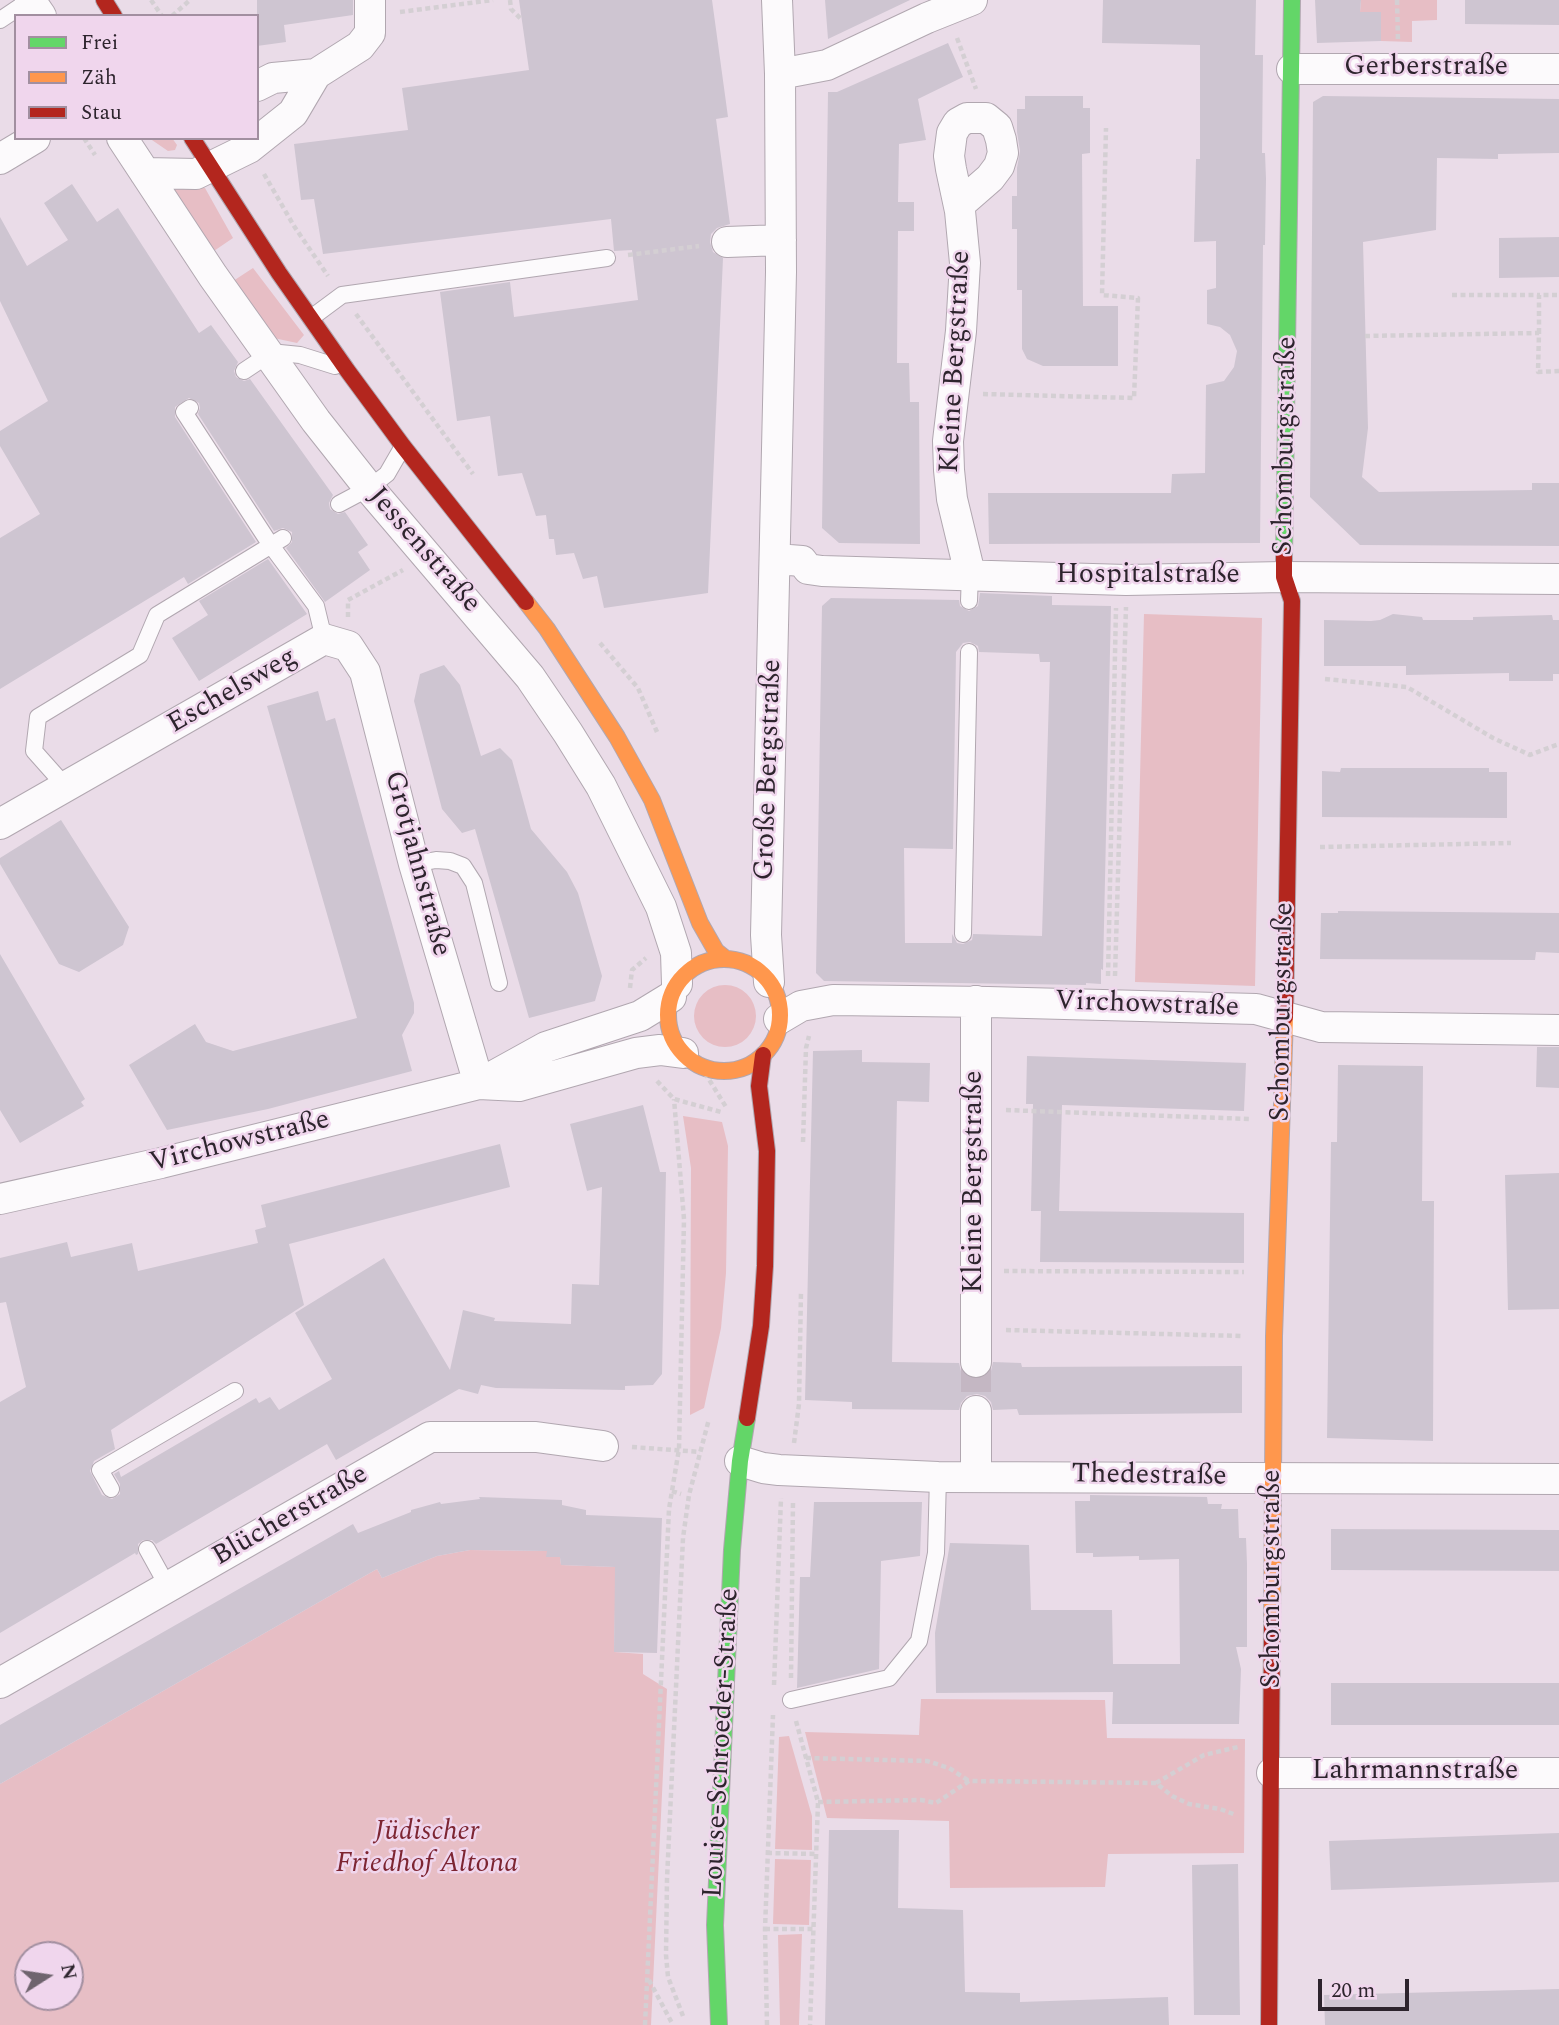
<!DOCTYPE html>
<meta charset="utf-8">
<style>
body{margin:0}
#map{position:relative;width:1559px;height:2025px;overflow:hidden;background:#eadce8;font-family:Spectral,serif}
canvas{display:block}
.legend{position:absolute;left:14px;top:14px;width:245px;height:126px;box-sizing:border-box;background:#f0d6ed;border:2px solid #a28fa0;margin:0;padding:9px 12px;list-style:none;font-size:21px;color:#2d242d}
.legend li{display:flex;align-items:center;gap:14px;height:35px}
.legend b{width:35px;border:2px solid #a28fa0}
.north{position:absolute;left:14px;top:1941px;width:70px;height:70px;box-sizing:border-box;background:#f0d6ed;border:2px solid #a28fa0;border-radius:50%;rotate:78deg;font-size:19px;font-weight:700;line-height:28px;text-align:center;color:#2d242d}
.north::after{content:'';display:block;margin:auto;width:24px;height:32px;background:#6f646e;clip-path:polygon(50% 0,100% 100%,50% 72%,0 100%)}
.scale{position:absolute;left:1318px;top:1979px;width:91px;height:32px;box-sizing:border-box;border:4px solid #2d242d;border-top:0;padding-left:9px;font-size:21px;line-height:24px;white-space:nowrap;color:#2d242d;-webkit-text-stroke:5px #f0d6ed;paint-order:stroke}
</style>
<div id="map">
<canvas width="1559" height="2025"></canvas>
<ul class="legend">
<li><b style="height:9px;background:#63d668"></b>Frei</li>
<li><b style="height:9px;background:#ff974d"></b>Zäh</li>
<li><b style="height:9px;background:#b3261e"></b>Stau</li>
</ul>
<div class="north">N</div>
<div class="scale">20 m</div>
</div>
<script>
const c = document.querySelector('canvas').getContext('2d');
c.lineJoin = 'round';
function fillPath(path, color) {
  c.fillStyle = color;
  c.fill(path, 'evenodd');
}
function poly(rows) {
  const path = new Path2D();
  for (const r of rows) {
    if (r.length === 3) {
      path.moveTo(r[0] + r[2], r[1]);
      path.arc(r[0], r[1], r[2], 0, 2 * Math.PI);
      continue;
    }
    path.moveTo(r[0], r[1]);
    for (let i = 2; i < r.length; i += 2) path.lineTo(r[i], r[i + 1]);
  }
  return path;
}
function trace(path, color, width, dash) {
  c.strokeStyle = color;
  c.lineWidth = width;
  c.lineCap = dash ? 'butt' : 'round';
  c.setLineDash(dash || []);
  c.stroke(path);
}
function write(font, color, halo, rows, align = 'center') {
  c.font = font + ' Spectral,serif';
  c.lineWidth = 5;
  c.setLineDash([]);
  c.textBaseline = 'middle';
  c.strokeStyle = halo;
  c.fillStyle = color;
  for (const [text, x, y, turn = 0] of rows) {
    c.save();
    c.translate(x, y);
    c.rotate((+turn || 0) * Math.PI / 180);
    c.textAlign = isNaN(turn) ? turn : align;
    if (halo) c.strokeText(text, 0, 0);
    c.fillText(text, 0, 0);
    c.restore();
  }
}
fillPath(poly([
 [1361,0,1437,0,1437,20,1412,21,1412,42,1381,41,1381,12,1360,12],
 [149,138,172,138,177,145,175,150,168,151],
 [205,188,233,238,208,255,172,189],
 [253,268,304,335,297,343,269,337,227,285],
 [1144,614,1262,618,1255,986,1135,982],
 [725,1016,31],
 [683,1116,722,1122,728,1146,726,1273,721,1328,704,1408,690,1415,691,1168],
 [470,1550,547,1551,547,1557,560,1557,561,1565,616,1567,614,1652,643,1654,643,1674,667,1689,651,2025,0,2025,0,1784,377,1569,382,1578,437,1556],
 [28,1955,70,1955,70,1997,28,1997],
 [921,1699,1105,1700,1107,1738,1245,1739,1244,1853,1108,1854,1105,1887,950,1888,949,1821,827,1818,805,1732,919,1735],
 [789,1736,812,1816,812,1850,775,1849,779,1737],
 [775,1859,811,1860,809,1925,773,1924],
 [802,1934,799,2025,780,2025,778,1935]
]), '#e7bec5');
fillPath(poly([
 [257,0,353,0,353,15,284,25,286,42,257,46],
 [519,0,712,0,728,117,716,119,730,224,717,228,711,234,710,242,713,252,723,258,708,593,604,608,597,576,583,579,574,553,556,555,554,539,549,539,546,515,536,516,522,473,498,476,490,416,457,421,440,292,510,282,514,317,638,300,632,250,614,251,611,219,323,254,314,199,301,200,294,144,408,130,402,88,529,70],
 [825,0,910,0,828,39],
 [1103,0,1256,0,1255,55,1263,55,1262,153,1265,153,1266,179,1265,245,1263,245,1260,543,989,544,988,493,1171,493,1172,474,1205,473,1206,385,1224,381,1234,367,1237,351,1230,335,1220,327,1207,324,1207,290,1216,288,1216,241,1194,242,1196,159,1200,159,1200,45,1102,43],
 [1315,0,1361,0,1360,12,1381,12,1381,41,1317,43],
 [1465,0,1559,0,1559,25,1465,24],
 [948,43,963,77,918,99,926,140,899,144,898,202,914,202,914,231,898,231,897,363,909,363,910,402,919,402,920,544,839,543,822,528,828,92,837,92],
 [1025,96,1083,96,1083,108,1090,108,1090,153,1082,154,1083,306,1118,306,1118,366,1043,366,1027,359,1022,349,1022,290,1017,290,1017,229,1012,229,1012,196,1017,196,1017,168,1020,151,1017,132,1017,109,1025,109],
 [1323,96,1559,99,1559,153,1498,154,1498,159,1437,158,1436,230,1363,242,1368,428,1362,477,1379,492,1532,490,1532,483,1559,483,1559,546,1360,545,1310,497,1313,102],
 [72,184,97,222,118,208,199,333,211,325,238,362,234,371,236,377,244,381,250,379,333,495,329,503,330,509,338,514,345,512,368,545,358,552,370,570,325,602,286,548,292,542,292,532,283,528,274,531,198,414,200,408,199,403,189,398,175,407,175,417,256,542,188,584,184,577,0,689,0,538,40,514,0,446,0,431,48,401,0,301,0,217,27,266,68,240,44,203],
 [1559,237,1559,277,1499,278,1499,238],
 [268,559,307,614,199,681,172,638,208,615,199,601],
 [980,593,1052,596,1052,605,1111,606,1103,970,1101,969,1101,984,1086,983,1086,985,824,981,816,973,822,606,831,598,959,600,960,606,969,611,978,606],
 [970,642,978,646,979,652,1039,654,1040,662,1050,662,1042,936,973,934,972,940,963,944,957,943,952,934,952,943,905,943,904,848,953,849,956,652,963,643],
 [1393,614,1422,617,1423,620,1473,620,1473,617,1552,615,1553,620,1559,620,1559,674,1553,674,1553,681,1509,681,1509,673,1406,675,1406,666,1324,666,1324,620,1371,621,1380,620],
 [444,665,460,685,481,756,500,748,512,760,531,829,567,872,578,893,602,976,595,1001,529,1018,475,829,462,833,442,809,414,701,420,674],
 [318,691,326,721,335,718,414,1003,414,1013,402,1035,412,1071,268,1109,167,1130,129,1065,195,1024,206,1042,233,1051,357,1018,267,706],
 [1341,768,1489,768,1489,772,1507,772,1507,818,1322,817,1322,771,1340,772],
 [61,820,129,927,123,945,79,972,59,964,0,864,0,858],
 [1338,911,1559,913,1559,953,1536,952,1535,960,1320,959,1321,913,1338,913],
 [0,954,85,1099,81,1102,84,1106,20,1143,0,1110],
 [1537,1047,1559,1047,1559,1088,1536,1087],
 [862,1050,862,1062,930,1063,929,1102,897,1101,892,1362,959,1363,961,1371,967,1377,975,1379,985,1377,991,1371,993,1362,1021,1363,1022,1367,1242,1366,1242,1413,1019,1415,1017,1409,993,1410,991,1402,985,1396,977,1394,967,1396,961,1403,959,1410,852,1409,852,1402,805,1400,813,1051],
 [1027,1056,1246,1063,1244,1111,1062,1105,1059,1211,1244,1213,1244,1263,1040,1262,1041,1211,1031,1211,1033,1104,1026,1104],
 [1338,1065,1423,1066,1422,1201,1434,1201,1433,1441,1327,1438,1331,1142,1337,1142],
 [643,1105,660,1172,666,1172,662,1374,653,1385,625,1386,625,1390,496,1388,481,1385,478,1394,459,1389,336,1460,327,1444,156,1544,152,1540,143,1540,138,1544,138,1554,136,1555,135,1553,0,1633,0,1402,26,1387,6,1302,0,1303,0,1258,67,1242,71,1257,132,1243,138,1271,258,1243,255,1230,266,1227,261,1205,500,1144,510,1187,289,1244,304,1305,111,1430,115,1449,94,1461,90,1471,102,1495,112,1499,120,1494,120,1484,114,1474,119,1471,121,1477,256,1398,259,1403,270,1397,279,1410,332,1379,295,1313,384,1258,450,1370,463,1310,495,1318,494,1321,571,1324,572,1284,599,1285,602,1187,587,1191,570,1124],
 [1559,1173,1559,1309,1508,1310,1505,1175],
 [1090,1495,1207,1497,1208,1504,1222,1504,1221,1509,1238,1509,1239,1538,1246,1538,1247,1564,1247,1647,1236,1647,1241,1669,1239,1724,1112,1724,1113,1692,936,1693,935,1633,950,1543,1029,1545,1031,1610,1112,1610,1113,1664,1180,1664,1179,1559,1139,1560,1139,1556,1093,1557,1093,1553,1076,1553,1075,1501,1090,1501],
 [479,1497,562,1500,562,1505,586,1510,586,1515,662,1518,657,1653,614,1652,615,1567,561,1565,560,1557,546,1557,547,1551,470,1550,437,1556,382,1578,377,1569,0,1784,0,1725,353,1524,358,1533,411,1512,411,1510,440,1502,441,1504,480,1499],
 [814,1502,922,1502,920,1556,881,1561,879,1669,797,1688,800,1577,810,1577],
 [1331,1529,1559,1530,1559,1571,1331,1570],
 [1331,1683,1559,1683,1559,1725,1331,1725],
 [829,1830,899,1830,898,1908,963,1910,965,1992,1020,1993,1020,2002,1168,1997,1169,2025,825,2025],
 [1559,1833,1559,1882,1331,1890,1329,1841],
 [1238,1864,1240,2015,1194,2015,1192,1865],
 [1559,1989,1559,2025,1325,2025,1324,1995]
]), '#cec5d1');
trace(poly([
 [976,1362,976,1411]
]), '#c4b7c3', 30, [30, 15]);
const lane = poly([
 [0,20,30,0],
 [311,318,342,295,607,258],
 [244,371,268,355,280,353,300,355,335,366],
 [190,408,184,412,270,544,316,606,324,639],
 [339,504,369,488,387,474,402,448],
 [969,601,970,574],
 [66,787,34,751,38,717,140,655,157,615,283,538],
 [414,864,436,860,450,861,463,866,474,883,499,983],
 [963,934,969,652],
 [111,1489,100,1470,235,1391],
 [147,1549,168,1587],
 [791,1700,889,1678,919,1641,936,1553,938,1477]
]);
const street = poly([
 [30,0,41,16],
 [1292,69,1559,69],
 [780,74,827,65,927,18,972,0],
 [257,86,273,78,316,74],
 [122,138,213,276,316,421,369,488,530,677,568,733,601,786,661,907,676,953,677,984],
 [0,159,35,138],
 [145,173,196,174,249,148,293,113,316,74,360,46,370,33,370,0],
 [959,205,990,178,999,166,1003,153,1001,140,997,127,986,118,967,118,958,123,952,133,949,156,951,169,960,211,965,263,961,331,948,441,949,470,952,499,970,574],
 [727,242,781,240],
 [776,559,802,561,808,569,822,571,1126,580,1284,577,1559,579],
 [0,824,324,639,348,646,365,672,414,864,479,1084],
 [769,982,766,935,781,272,780,74,777,0],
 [779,1019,801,1006,833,1000,988,1002,1256,1009,1321,1027,1559,1030],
 [479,1084,519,1086,636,1053,660,1050,683,1053],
 [0,1199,161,1163,479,1084,546,1047,640,1016,671,997],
 [976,1362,976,1001],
 [976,1411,976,1475],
 [740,1461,763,1468,779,1470,938,1477,1559,1479],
 [0,1683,430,1437,536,1437,603,1446],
 [1272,1773,1559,1773]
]);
const fast = poly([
 [1284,556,1292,0],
 [719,2025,715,1925,732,1550,740,1461,747,1418]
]);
const slow = poly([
 [526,602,547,629,617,737,652,800,700,923,716,951,726,959],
 [724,1015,56],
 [1272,1626,1274,1336,1285,1017]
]);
const jam = poly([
 [104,0,114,16],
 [192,138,279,273,347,370,403,446,526,602],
 [1284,556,1284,577,1292,601,1285,1017],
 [747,1418,761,1326,765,1266,767,1151,759,1086,763,1055],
 [1269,2025,1272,1626]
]);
trace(lane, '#b1a7b0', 18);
trace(street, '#b1a7b0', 32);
trace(fast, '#b1a7b0', 18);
trace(slow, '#b1a7b0', 18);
trace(jam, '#b1a7b0', 18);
trace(poly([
 [151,0,162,16],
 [510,0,511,9,522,20],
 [1397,0,1398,41],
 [400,12,493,0],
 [172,16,190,0],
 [957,38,976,89],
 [84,138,95,155],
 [264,174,294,226,328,276],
 [628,255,699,246],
 [1452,295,1539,295],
 [356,314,473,474],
 [1539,333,1539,295,1559,295],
 [1365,336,1539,333,1538,372,1559,371],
 [983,394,1134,398,1138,298,1102,295,1106,128],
 [348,617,348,600,403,570],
 [600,643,638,688,657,732],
 [1325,679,1407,687,1493,738,1530,755,1559,744],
 [1320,847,1511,843],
 [1108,976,1116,608],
 [1115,976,1126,607],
 [630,988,632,970,646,958],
 [705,1073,726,1107],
 [657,1081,674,1099,721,1112],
 [1006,1110,1249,1119],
 [803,1142,806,1048,809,1036],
 [1004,1271,1244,1272],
 [1006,1330,1242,1336],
 [794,1443,799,1404,801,1291],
 [632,1447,700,1452],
 [672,1491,681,1494],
 [791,1678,793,1501],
 [774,1685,781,1498],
 [796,1721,818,1802,810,2025],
 [806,1758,927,1761,949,1768,969,1781],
 [1156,1783,1204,1755,1238,1747],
 [818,1802,921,1800,936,1803,969,1781,1156,1783,1172,1796,1189,1804,1220,1809,1236,1815],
 [767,1853,816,1854],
 [765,1929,813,1929],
 [649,1980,673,2025],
 [683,2016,668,1977,666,1955,667,1879,683,1538,689,1495,709,1419],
 [645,2025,669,1509,679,1449,684,1219,674,1099],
 [767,2025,765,1929,773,1715]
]), '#d4cfd3', 4.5, [5, 3.5]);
trace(lane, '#fcfafc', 16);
trace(street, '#fcfafc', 30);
trace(fast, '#63d668', 16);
trace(slow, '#ff974d', 16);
trace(jam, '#b3261e', 16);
write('28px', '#2d242d', '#f0d6ed', [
 ["Gerberstraße",1426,69],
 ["Kleine Bergstraße",957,362,-87],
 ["Schomburgstraße",1287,446,-89],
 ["Jessenstraße",423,551,49],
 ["Hospitalstraße",1148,577],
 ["Eschelsweg",233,692,-30],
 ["Große Bergstraße",770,770,-88],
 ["Grotjahnstraße",416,864,75],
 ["Virchowstraße",1147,1006,2],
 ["Schomburgstraße",1284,1012,-89],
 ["Virchowstraße",240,1143,-14],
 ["Kleine Bergstraße",976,1182,-90],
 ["Thedestraße",1149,1477,1],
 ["Blücherstraße",291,1517,-30],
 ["Schomburgstraße",1274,1579,-90],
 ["Louise-Schroeder-Straße",723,1743,-87],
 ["Lahrmannstraße",1415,1773]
]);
write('italic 28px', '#7d2532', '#f0d6ed', [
 ["Jüdischer",427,1834],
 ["Friedhof Altona",427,1866]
]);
</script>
